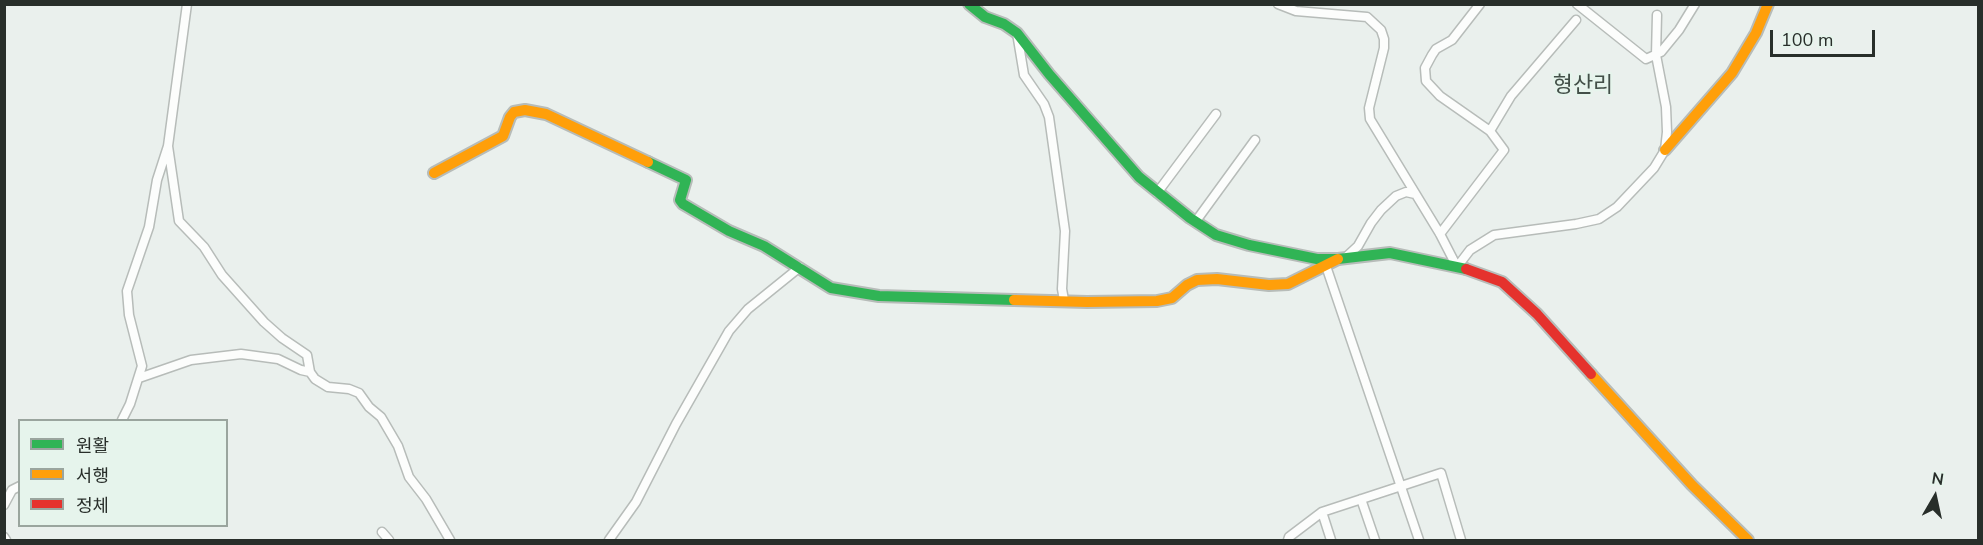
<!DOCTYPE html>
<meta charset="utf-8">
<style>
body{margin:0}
#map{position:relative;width:1983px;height:545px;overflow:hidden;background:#eaf0ed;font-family:"Nunito Sans","Noto Sans KR",sans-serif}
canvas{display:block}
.frame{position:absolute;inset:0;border:6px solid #282e2a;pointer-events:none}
.legend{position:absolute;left:18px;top:419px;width:210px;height:108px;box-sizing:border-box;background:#e6f4ec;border:2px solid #9aa59e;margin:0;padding:8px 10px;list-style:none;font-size:18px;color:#282e2a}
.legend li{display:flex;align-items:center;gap:12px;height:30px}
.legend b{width:30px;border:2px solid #9aa59e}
.north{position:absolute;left:1905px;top:467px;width:60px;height:60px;-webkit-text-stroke:4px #e6f4ec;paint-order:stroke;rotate:9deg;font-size:16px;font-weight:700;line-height:24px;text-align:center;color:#282e2a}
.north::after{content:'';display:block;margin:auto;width:21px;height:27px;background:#282e2a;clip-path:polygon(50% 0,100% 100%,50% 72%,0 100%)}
.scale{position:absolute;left:1770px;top:30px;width:105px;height:27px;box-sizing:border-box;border:3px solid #282e2a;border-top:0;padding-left:8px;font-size:18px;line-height:21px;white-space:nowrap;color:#282e2a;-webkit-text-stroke:4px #e6f4ec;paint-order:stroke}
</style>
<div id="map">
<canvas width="1983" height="545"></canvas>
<div class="frame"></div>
<ul class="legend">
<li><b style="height:8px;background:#30b455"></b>원활</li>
<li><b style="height:8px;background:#ff9f0a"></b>서행</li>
<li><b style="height:8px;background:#e5322d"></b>정체</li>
</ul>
<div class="north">N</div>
<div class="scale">100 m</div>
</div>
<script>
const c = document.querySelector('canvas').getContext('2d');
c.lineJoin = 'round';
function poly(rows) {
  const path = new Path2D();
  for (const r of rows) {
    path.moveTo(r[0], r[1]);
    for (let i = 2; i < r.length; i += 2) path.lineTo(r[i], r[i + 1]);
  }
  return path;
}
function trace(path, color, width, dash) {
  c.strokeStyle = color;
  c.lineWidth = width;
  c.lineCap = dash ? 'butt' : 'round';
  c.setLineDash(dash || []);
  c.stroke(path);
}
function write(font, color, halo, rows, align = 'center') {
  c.font = font + ' "Nunito Sans","Noto Sans KR",sans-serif';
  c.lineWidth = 4.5;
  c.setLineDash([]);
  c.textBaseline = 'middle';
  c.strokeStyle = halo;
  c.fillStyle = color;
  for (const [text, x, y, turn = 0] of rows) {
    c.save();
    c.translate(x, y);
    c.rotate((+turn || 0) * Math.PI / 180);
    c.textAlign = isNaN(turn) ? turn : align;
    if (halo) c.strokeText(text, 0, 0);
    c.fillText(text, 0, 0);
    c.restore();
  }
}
const street = poly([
 [1278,4,1296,11,1367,17,1381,30,1384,39,1384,48,1369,108,1370,119,1440,234,1457,267,1470,250,1494,235,1576,224,1599,219,1617,207,1654,168,1665,150,1667,132,1666,107,1656,55,1657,15],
 [1577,4,1646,59,1661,52,1679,30,1695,4],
 [1017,33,1024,75,1044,104,1049,117,1065,231,1062,289,1064,300],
 [1490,131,1511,96,1576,20],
 [168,146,179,221,204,247,222,275,264,322,282,338,307,355,310,372,315,379,328,387,349,389,359,393,369,407,381,417,398,446,409,477,426,499,450,540],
 [1157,193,1216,114],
 [1196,221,1255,140],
 [1440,234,1504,150,1490,131,1440,96,1426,81,1425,68,1432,55,1436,49,1452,40,1480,4],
 [1345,258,1358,246,1371,223,1381,210,1396,196,1406,192,1415,194],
 [1326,266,1419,540],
 [139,378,191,360,241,354,278,359,301,370,310,372],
 [122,420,130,404,142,366,129,315,127,291,149,227,157,180,168,146,187,4],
 [1361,499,1375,540],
 [4,505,12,490,20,486],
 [1322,512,1331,540],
 [382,532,389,540],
 [4,537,6,540],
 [609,540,636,502,676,424,729,331,748,309,800,267],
 [1288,540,1289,537,1322,512,1441,473,1461,540]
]);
const fast = poly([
 [969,4,985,17,1004,24,1017,33,1049,74,1139,177,1190,218,1216,235,1249,245,1317,259,1338,259,1390,253,1466,269],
 [648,162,686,180,680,200,683,204,729,231,764,246,831,288,879,296,1014,300]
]);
const slow = poly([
 [1665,150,1732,73,1756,33,1768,4],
 [434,173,503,136,510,117,514,112,525,110,546,114,648,162],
 [1014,300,1087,302,1157,301,1172,298,1187,285,1197,280,1217,279,1269,285,1288,284,1338,259],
 [1591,374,1692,485,1748,540]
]);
const jam = poly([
 [1466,269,1502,282,1537,314,1591,374]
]);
trace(street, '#b7bcb9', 11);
trace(fast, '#b7bcb9', 14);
trace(slow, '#b7bcb9', 14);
trace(jam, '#b7bcb9', 14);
trace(street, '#fcfdfc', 8);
trace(fast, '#30b455', 10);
trace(slow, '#ff9f0a', 10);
trace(jam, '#e5322d', 10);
write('22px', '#434f48', '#e6f4ec', [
 ["형산리",1583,87]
]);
</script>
